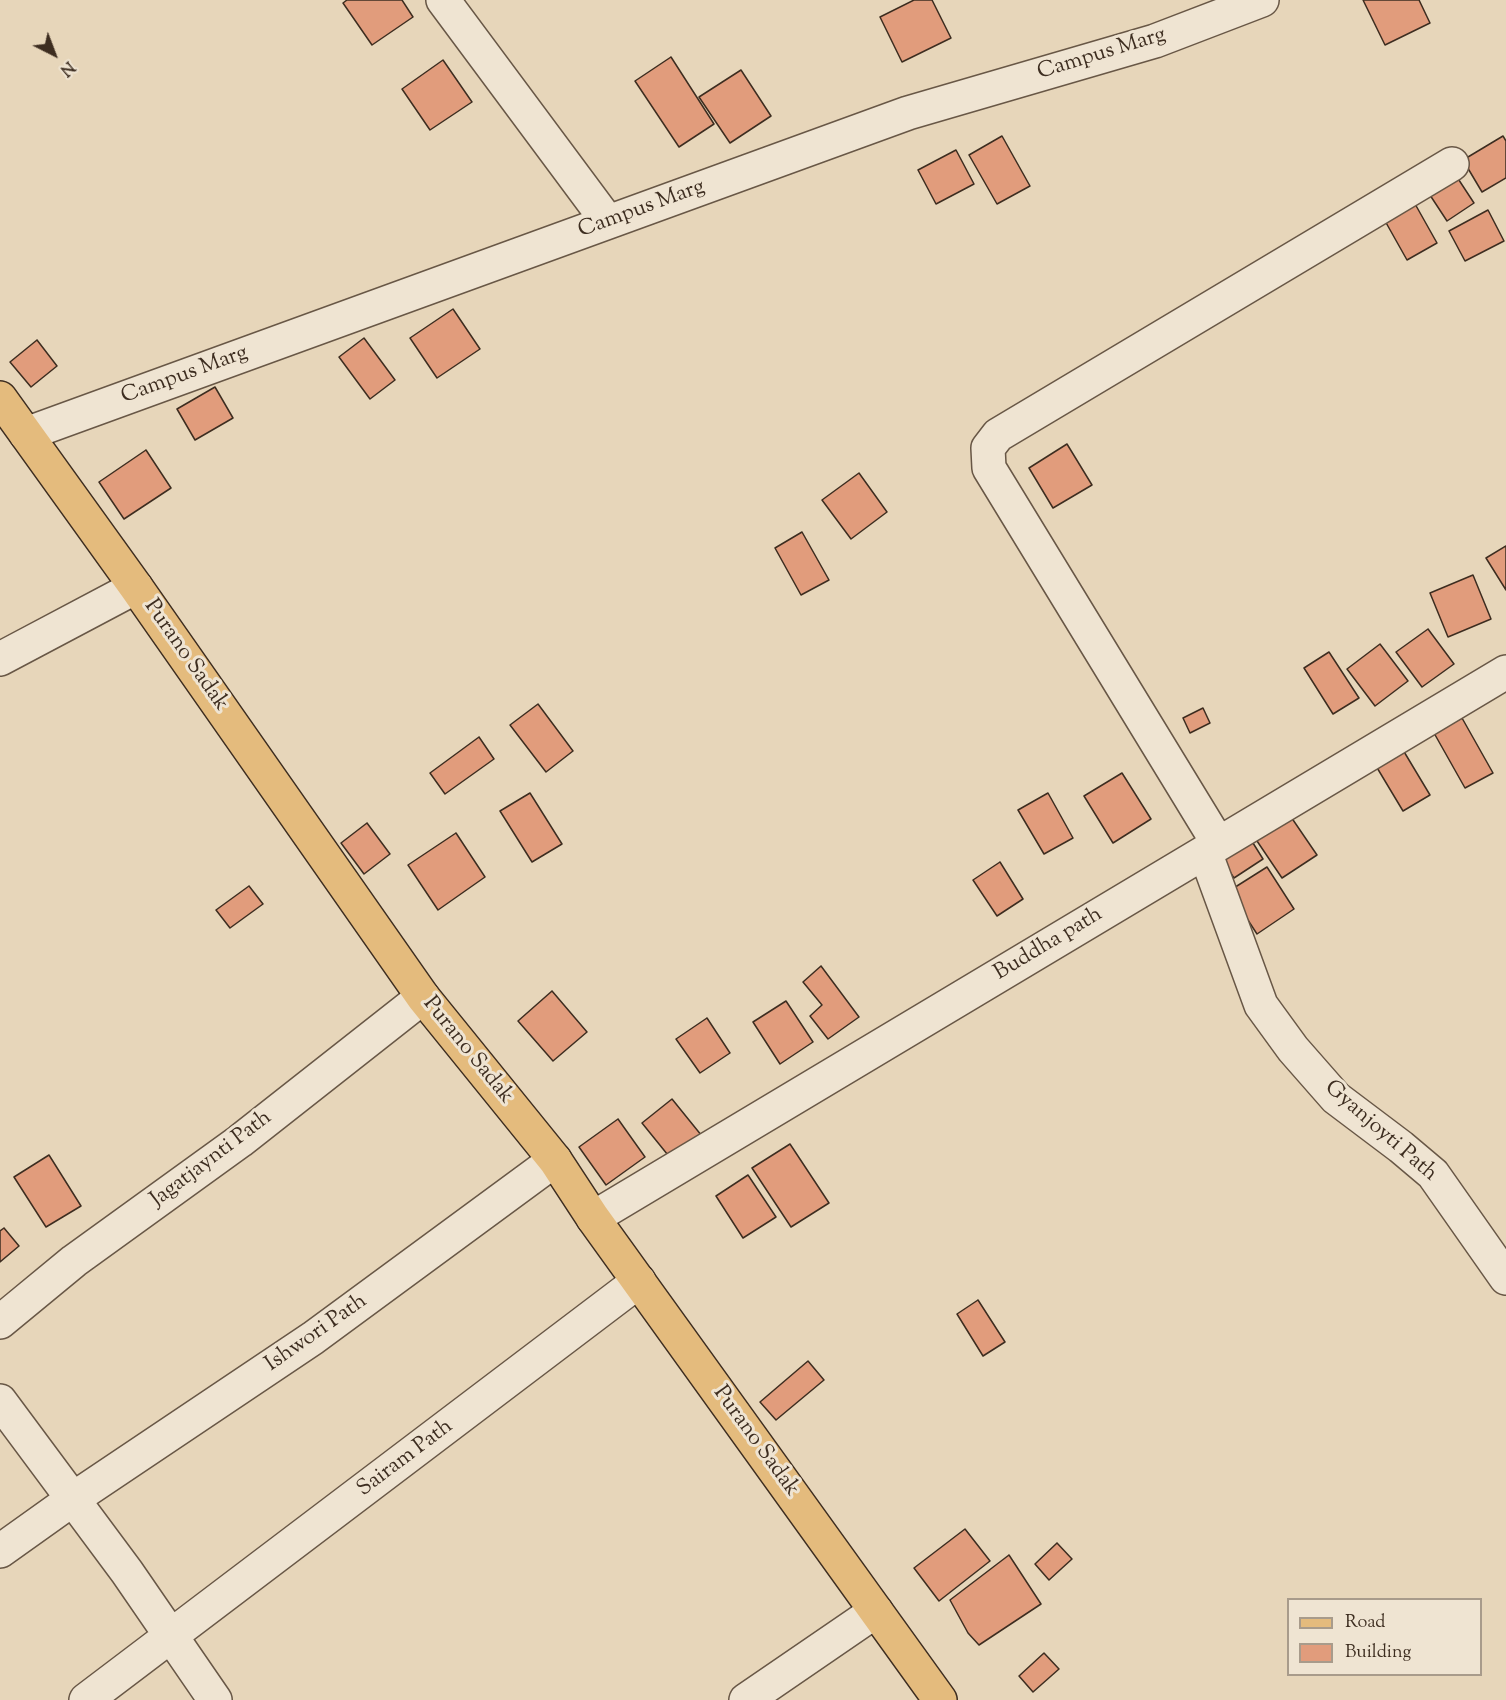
<!DOCTYPE html>
<style>
body{margin:0}
#map{position:relative;width:1506px;height:1700px;overflow:hidden;background:#e7d6ba;font-family:"Sorts Mill Goudy",serif}
canvas{display:block}
.legend{position:absolute;left:1287px;top:1598px;width:195px;height:78px;box-sizing:border-box;background:#efe4d2;border:2px solid #a89b8b;margin:0;padding:8px 10px;list-style:none;font-size:18px;color:#3d2d20}
.legend li{display:flex;align-items:center;gap:12px;height:30px}
.legend b{width:30px;border:2px solid #a89b8b}
.north{position:absolute;left:24px;top:24px;width:60px;height:60px;-webkit-text-stroke:4px #efe4d2;paint-order:stroke;rotate:138deg;font-size:16px;font-weight:700;line-height:24px;text-align:center;color:#3d2d20}
.north::after{content:'';display:block;margin:auto;width:21px;height:27px;background:#3d2d20;clip-path:polygon(50% 0,100% 100%,50% 72%,0 100%)}
</style>
<div id="map">
<canvas width="1506" height="1700"></canvas>
<ul class="legend">
<li><b style="height:8px;background:#e4bb7d"></b>Road</li>
<li><b style="height:16px;background:#e19c7c"></b>Building</li>
</ul>
<div class="north">N</div>
</div>
<script>
const c = document.querySelector('canvas').getContext('2d');
c.lineJoin = 'round';
function fillPath(path, color) {
  c.fillStyle = color;
  c.fill(path, 'evenodd');
}
function poly(rows) {
  const path = new Path2D();
  for (const r of rows) {
    path.moveTo(r[0], r[1]);
    for (let i = 2; i < r.length; i += 2) path.lineTo(r[i], r[i + 1]);
  }
  return path;
}
function trace(path, color, width, dash) {
  c.strokeStyle = color;
  c.lineWidth = width;
  c.lineCap = dash ? 'butt' : 'round';
  c.setLineDash(dash || []);
  c.stroke(path);
}
function write(font, color, halo, rows, align = 'center') {
  c.font = font + ' "Sorts Mill Goudy",serif';
  c.lineWidth = 6;
  c.setLineDash([]);
  c.textBaseline = 'middle';
  c.strokeStyle = halo;
  c.fillStyle = color;
  for (const [text, x, y, turn = 0] of rows) {
    c.save();
    c.translate(x, y);
    c.rotate((+turn || 0) * Math.PI / 180);
    c.textAlign = isNaN(turn) ? turn : align;
    if (halo) c.strokeText(text, 0, 0);
    c.fillText(text, 0, 0);
    c.restore();
  }
}
const building = poly([
 [347,0,402,0,413,17,372,45,343,3,347,0],
 [914,0,932,0,951,38,902,62,880,17,914,0],
 [1363,0,1419,0,1430,23,1385,45,1363,0],
 [671,57,714,124,679,147,635,81,671,57],
 [443,60,472,102,430,130,402,89,443,60],
 [741,70,771,116,730,143,699,97,741,70],
 [1002,136,1030,186,997,204,969,155,1002,136],
 [1503,136,1506,141,1506,178,1482,192,1463,160,1503,136],
 [956,150,974,184,936,204,918,170,956,150],
 [1453,171,1474,203,1447,221,1426,189,1453,171],
 [1410,195,1437,243,1407,260,1380,212,1410,195],
 [1488,210,1504,241,1465,261,1449,231,1488,210],
 [453,309,480,349,437,378,410,338,453,309],
 [364,338,395,380,370,399,339,357,364,338],
 [37,340,57,366,31,387,10,362,37,340],
 [215,387,233,418,195,440,177,409,215,387],
 [1067,444,1092,485,1053,508,1029,468,1067,444],
 [146,450,171,488,124,519,99,482,146,450],
 [859,473,887,512,851,539,822,500,859,473],
 [802,532,829,580,801,595,775,548,802,532],
 [1506,546,1506,590,1486,558,1506,546],
 [1473,575,1491,619,1448,637,1430,593,1473,575],
 [1428,629,1454,664,1422,687,1396,652,1428,629],
 [1380,644,1408,681,1375,706,1347,669,1380,644],
 [1329,652,1359,698,1333,714,1304,668,1329,652],
 [538,704,573,751,546,772,510,725,538,704],
 [1203,708,1210,723,1190,733,1183,718,1203,708],
 [1462,718,1493,773,1465,788,1434,733,1462,718],
 [479,737,494,759,445,794,430,773,479,737],
 [1403,750,1430,795,1403,811,1376,766,1403,750],
 [1122,773,1151,819,1113,843,1084,796,1122,773],
 [530,793,562,844,532,862,500,811,530,793],
 [1048,793,1073,838,1044,854,1018,810,1048,793],
 [1289,814,1317,855,1282,878,1255,838,1289,814],
 [367,823,390,854,364,874,341,843,367,823],
 [456,833,485,877,438,910,408,865,456,833],
 [1248,835,1263,859,1234,878,1218,854,1248,835],
 [1000,862,1023,899,997,916,973,880,1000,862],
 [1267,867,1294,909,1257,934,1229,891,1267,867],
 [249,886,263,904,230,928,216,910,249,886],
 [821,966,859,1017,828,1039,810,1016,822,1005,803,982,821,966],
 [552,991,587,1032,553,1061,518,1021,552,991],
 [786,1001,813,1042,780,1064,753,1022,786,1001],
 [707,1018,730,1053,700,1073,676,1039,707,1018],
 [672,1099,706,1141,676,1165,642,1123,672,1099],
 [618,1119,645,1157,606,1185,579,1147,618,1119],
 [790,1144,829,1203,791,1227,752,1168,790,1144],
 [49,1155,81,1206,46,1227,14,1177,49,1155],
 [748,1175,776,1217,743,1238,716,1196,748,1175],
 [4,1228,19,1246,0,1262,0,1231,4,1228],
 [978,1300,1005,1342,983,1356,957,1314,978,1300],
 [808,1361,824,1380,776,1420,760,1402,808,1361],
 [965,1529,990,1561,939,1601,914,1568,965,1529],
 [1057,1543,1072,1559,1049,1580,1035,1564,1057,1543],
 [1009,1555,1041,1604,979,1645,968,1633,950,1600,1009,1555],
 [1044,1653,1059,1669,1033,1692,1019,1676,1044,1653]
]);
fillPath(building, '#e19c7c');
trace(building, '#3d2d20', 1.5);
const minor = poly([
 [443,0,608,222],
 [26,434,908,113,1155,41,1262,0],
 [0,659,136,587],
 [1218,843,989,468,988,448,998,435,1452,164],
 [1205,852,1261,1005,1293,1049,1336,1098,1401,1147,1433,1174,1506,1278],
 [593,1218,1506,672],
 [0,1322,74,1261,240,1141,423,997],
 [0,1401,127,1572,215,1700],
 [0,1551,73,1499,313,1338,555,1160],
 [86,1700,639,1281],
 [746,1700,876,1611]
]);
const major = poly([
 [0,398,136,587,423,997,555,1160,593,1218,940,1700]
]);
trace(minor, '#685746', 36);
trace(major, '#3d2d20', 36);
trace(minor, '#efe4d2', 33);
trace(major, '#e4bb7d', 33);
write('22px', '#3d2d20', '#efe4d2', [
 ["Campus Marg",1102,55,-17],
 ["Campus Marg",642,210,-20],
 ["Campus Marg",185,376,-20],
 ["Purano Sadak",185,656,55],
 ["Buddha path",1049,945,-31],
 ["Purano Sadak",467,1051,51],
 ["Gyanjoyti Path",1380,1132,41],
 ["Jagatjaynti Path",212,1160,-37],
 ["Ishwori Path",317,1334,-35],
 ["Purano Sadak",755,1442,54],
 ["Sairam Path",406,1459,-37]
]);
</script>
